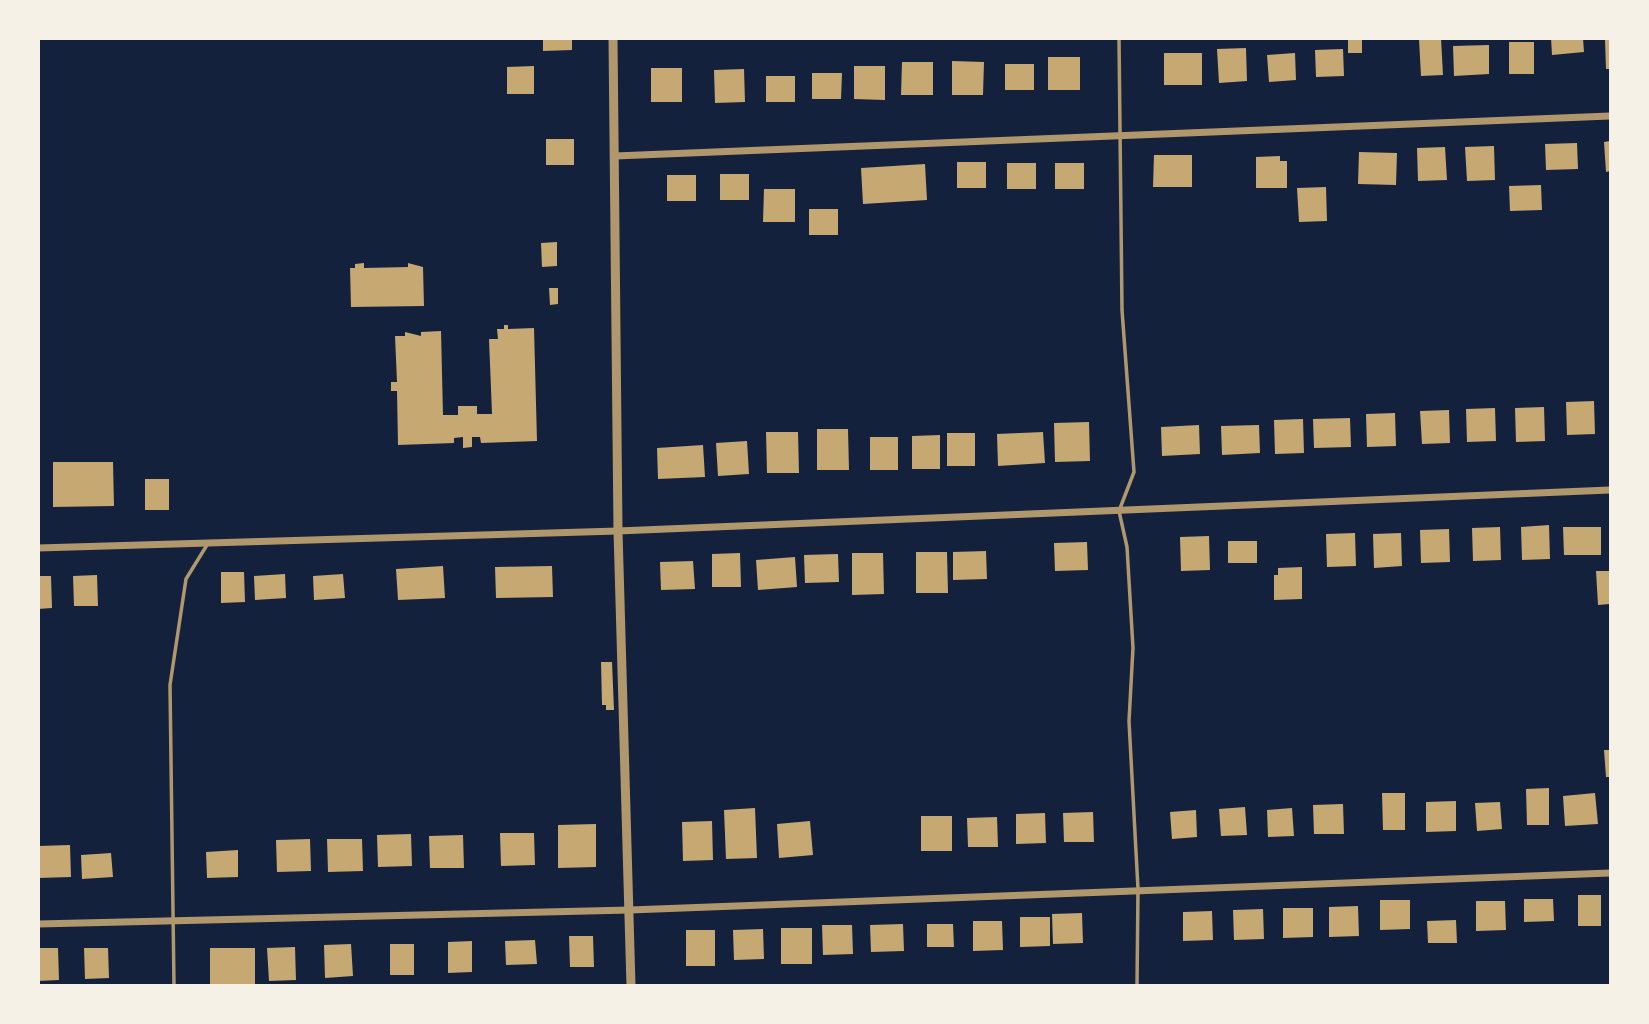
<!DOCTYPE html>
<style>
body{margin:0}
#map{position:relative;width:1649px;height:1024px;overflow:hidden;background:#14213d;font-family:"DM Sans",sans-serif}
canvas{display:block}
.frame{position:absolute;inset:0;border:40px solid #f6f1e7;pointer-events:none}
</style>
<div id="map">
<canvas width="1649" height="1024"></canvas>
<div class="frame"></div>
</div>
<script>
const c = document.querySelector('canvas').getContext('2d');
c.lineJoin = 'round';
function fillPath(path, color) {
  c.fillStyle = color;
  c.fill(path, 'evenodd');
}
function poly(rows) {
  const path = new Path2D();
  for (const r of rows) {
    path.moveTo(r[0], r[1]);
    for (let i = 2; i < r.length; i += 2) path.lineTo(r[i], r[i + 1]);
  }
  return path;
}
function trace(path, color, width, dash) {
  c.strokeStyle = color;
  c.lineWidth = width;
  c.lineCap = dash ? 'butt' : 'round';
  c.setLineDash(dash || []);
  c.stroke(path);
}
fillPath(poly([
 [543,38,572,38,572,50,543,51],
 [1348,38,1362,38,1362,53,1348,53],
 [1441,38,1443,75,1421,76,1419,39],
 [1551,38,1583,38,1584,52,1552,55],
 [1605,40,1610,40,1610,69,1606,69],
 [1509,42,1534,42,1534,74,1509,74],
 [1489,45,1489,74,1454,76,1453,46],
 [1246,48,1247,81,1219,83,1217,49],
 [1343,49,1344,76,1316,77,1315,50],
 [1164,53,1202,53,1202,85,1164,85],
 [1295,53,1296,80,1269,82,1267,55],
 [1048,57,1080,57,1080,90,1048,90],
 [952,61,984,62,983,95,952,95],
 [902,62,933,62,933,95,901,95],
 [1005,64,1034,64,1034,90,1005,90],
 [534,66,534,94,507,94,507,67],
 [854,66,885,66,885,100,854,99],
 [651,68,682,68,682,102,651,102],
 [744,69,745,102,715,103,714,70],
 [812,73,842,73,841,99,812,99],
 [766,76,795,76,795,102,766,102],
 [546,139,574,139,574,165,546,165],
 [1610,141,1610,171,1606,172,1604,142],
 [1577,143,1578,169,1546,170,1545,144],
 [1494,146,1495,180,1467,181,1465,147],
 [1445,147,1447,180,1418,181,1417,148],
 [1359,152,1397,153,1396,185,1358,184],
 [1154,155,1192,155,1192,187,1153,187],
 [1280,156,1280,161,1287,161,1287,188,1256,188,1256,157],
 [957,162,986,162,986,188,957,188],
 [1007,163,1036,163,1036,189,1007,189],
 [1055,163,1084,163,1084,189,1055,189],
 [925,164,927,200,863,204,861,168],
 [720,174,749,174,749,200,720,200],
 [667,175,696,175,696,201,667,201],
 [1541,185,1542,210,1510,211,1509,186],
 [1326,187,1327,221,1299,222,1297,188],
 [764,189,795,189,795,222,763,222],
 [809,209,838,209,838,235,809,235],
 [557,242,557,266,542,267,541,243],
 [364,263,364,268,408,267,408,263,423,267,424,306,351,307,350,268,355,268,355,264],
 [549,288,558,288,558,304,550,305],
 [504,325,508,325,508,329,534,328,537,441,481,443,480,437,472,437,472,447,463,448,463,437,454,438,454,443,398,445,397,391,391,391,391,382,397,382,395,336,405,336,405,332,421,336,421,332,441,331,443,415,458,415,458,406,477,406,477,414,492,414,489,339,498,339,497,329,504,329],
 [1594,401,1595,434,1567,435,1566,402],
 [1544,407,1545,441,1516,442,1515,408],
 [1495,408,1496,441,1467,442,1466,409],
 [1449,410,1450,443,1422,444,1420,411],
 [1395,413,1396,446,1367,447,1366,414],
 [1350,418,1351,447,1314,448,1313,419],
 [1303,419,1304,453,1275,454,1274,420],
 [1089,422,1090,461,1055,462,1054,423],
 [1199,425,1200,454,1162,456,1161,427],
 [1259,425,1260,453,1222,455,1221,426],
 [817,429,848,429,849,470,817,470],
 [766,432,798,432,799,473,767,473],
 [1043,432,1045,463,998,466,997,434],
 [947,433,975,433,975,466,947,466],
 [940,435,940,469,912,469,912,436],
 [870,437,898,437,898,470,870,470],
 [747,441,749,474,718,476,716,443],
 [703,445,705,477,658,479,657,448],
 [53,462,113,462,114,506,53,507],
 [145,479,169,479,169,510,145,510],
 [1549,525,1550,559,1522,560,1521,527],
 [1500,527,1501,560,1473,561,1472,528],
 [1563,527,1601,527,1601,555,1564,555],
 [1449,529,1450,562,1421,563,1420,530],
 [1355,533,1356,566,1327,567,1326,534],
 [1401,533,1402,566,1374,568,1373,534],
 [1209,536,1210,570,1181,571,1180,537],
 [1228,541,1257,541,1257,563,1228,563],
 [1087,542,1088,570,1055,571,1054,543],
 [986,551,987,579,953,580,953,552],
 [916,552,947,552,948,593,916,593],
 [740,553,741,587,712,587,712,554],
 [852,553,883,553,884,594,852,595],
 [838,554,839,582,805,583,804,555],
 [795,557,797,587,758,590,756,560],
 [693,561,695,589,661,590,660,562],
 [443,566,445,598,398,600,396,569],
 [552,566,553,597,496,598,495,567],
 [1302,567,1302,599,1274,600,1274,575,1278,575,1278,568],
 [1596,571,1610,571,1610,604,1598,605],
 [221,572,244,572,245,602,221,603],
 [285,574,286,598,255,600,254,576],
 [343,574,345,598,314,600,313,576],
 [97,575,98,606,74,606,73,576],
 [38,576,51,576,52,608,38,609],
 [601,662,612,662,614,710,606,710,606,705,602,705],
 [1604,750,1610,750,1610,777,1606,777],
 [1549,788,1549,825,1527,825,1526,789],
 [1382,793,1405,793,1405,830,1383,830],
 [1595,793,1598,824,1565,826,1563,796],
 [1456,801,1456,831,1426,832,1426,802],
 [1500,802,1502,829,1477,831,1475,803],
 [1343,804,1344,834,1314,834,1313,805],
 [1245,807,1247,835,1221,836,1219,809],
 [755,808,757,858,726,859,724,810],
 [1292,808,1294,836,1268,837,1267,810],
 [1196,810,1197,837,1172,839,1170,812],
 [1093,812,1094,842,1064,842,1063,813],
 [1045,813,1046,843,1016,844,1016,814],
 [921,816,952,816,952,851,921,851],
 [997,817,998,847,968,847,967,818],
 [712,821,713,860,683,861,682,822],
 [810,821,813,855,779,858,777,824],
 [596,824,596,867,558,868,558,825],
 [500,833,534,833,535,865,501,866],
 [411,834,412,866,378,867,377,835],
 [463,835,464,868,430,868,429,836],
 [310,839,311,871,277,872,276,840],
 [327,839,362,839,363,871,328,872],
 [70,845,71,877,38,878,38,846],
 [238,850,238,877,207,878,206,852],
 [111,853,113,877,82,879,81,855],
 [1578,895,1601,895,1601,926,1578,926],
 [1524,899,1553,899,1554,921,1524,922],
 [1380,900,1410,900,1410,929,1380,930],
 [1476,901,1505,901,1506,930,1476,931],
 [1358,906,1359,936,1329,937,1329,907],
 [1283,908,1313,908,1313,937,1283,938],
 [1263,909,1264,939,1234,940,1233,910],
 [1212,911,1213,940,1183,941,1183,912],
 [1082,913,1083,943,1053,944,1052,914],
 [1020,917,1050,917,1050,946,1020,947],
 [1456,920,1457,943,1428,943,1427,921],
 [973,921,1002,921,1003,950,973,951],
 [903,924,904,951,871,952,870,925],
 [927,924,953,924,954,947,927,947],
 [822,925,852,925,853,954,823,955],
 [781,928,812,928,812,964,781,964],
 [763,929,764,959,734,960,733,930],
 [686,930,715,930,715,966,686,966],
 [569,936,593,936,594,967,570,967],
 [535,940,537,964,506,965,505,941],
 [472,941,472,972,448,973,448,942],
 [351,944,353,976,325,978,324,945],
 [390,944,414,944,414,975,390,975],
 [295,947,296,980,269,981,267,948],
 [38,948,58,948,59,980,38,981],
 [84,948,108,948,109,978,85,979],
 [210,948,255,948,255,986,210,986]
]), '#c6a872');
trace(poly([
 [1119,38,1122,310,1134,472,1119,511,1127,547,1133,648,1129,721,1138,889,1137,986],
 [174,986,170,685,186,579,207,545]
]), '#b1986c', 3.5);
trace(poly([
 [615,156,1610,116],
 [38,548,618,531,1610,490],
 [38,924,630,910,1610,873]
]), '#b1986c', 7);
trace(poly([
 [613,38,618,531,631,986]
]), '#b1986c', 9);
</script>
